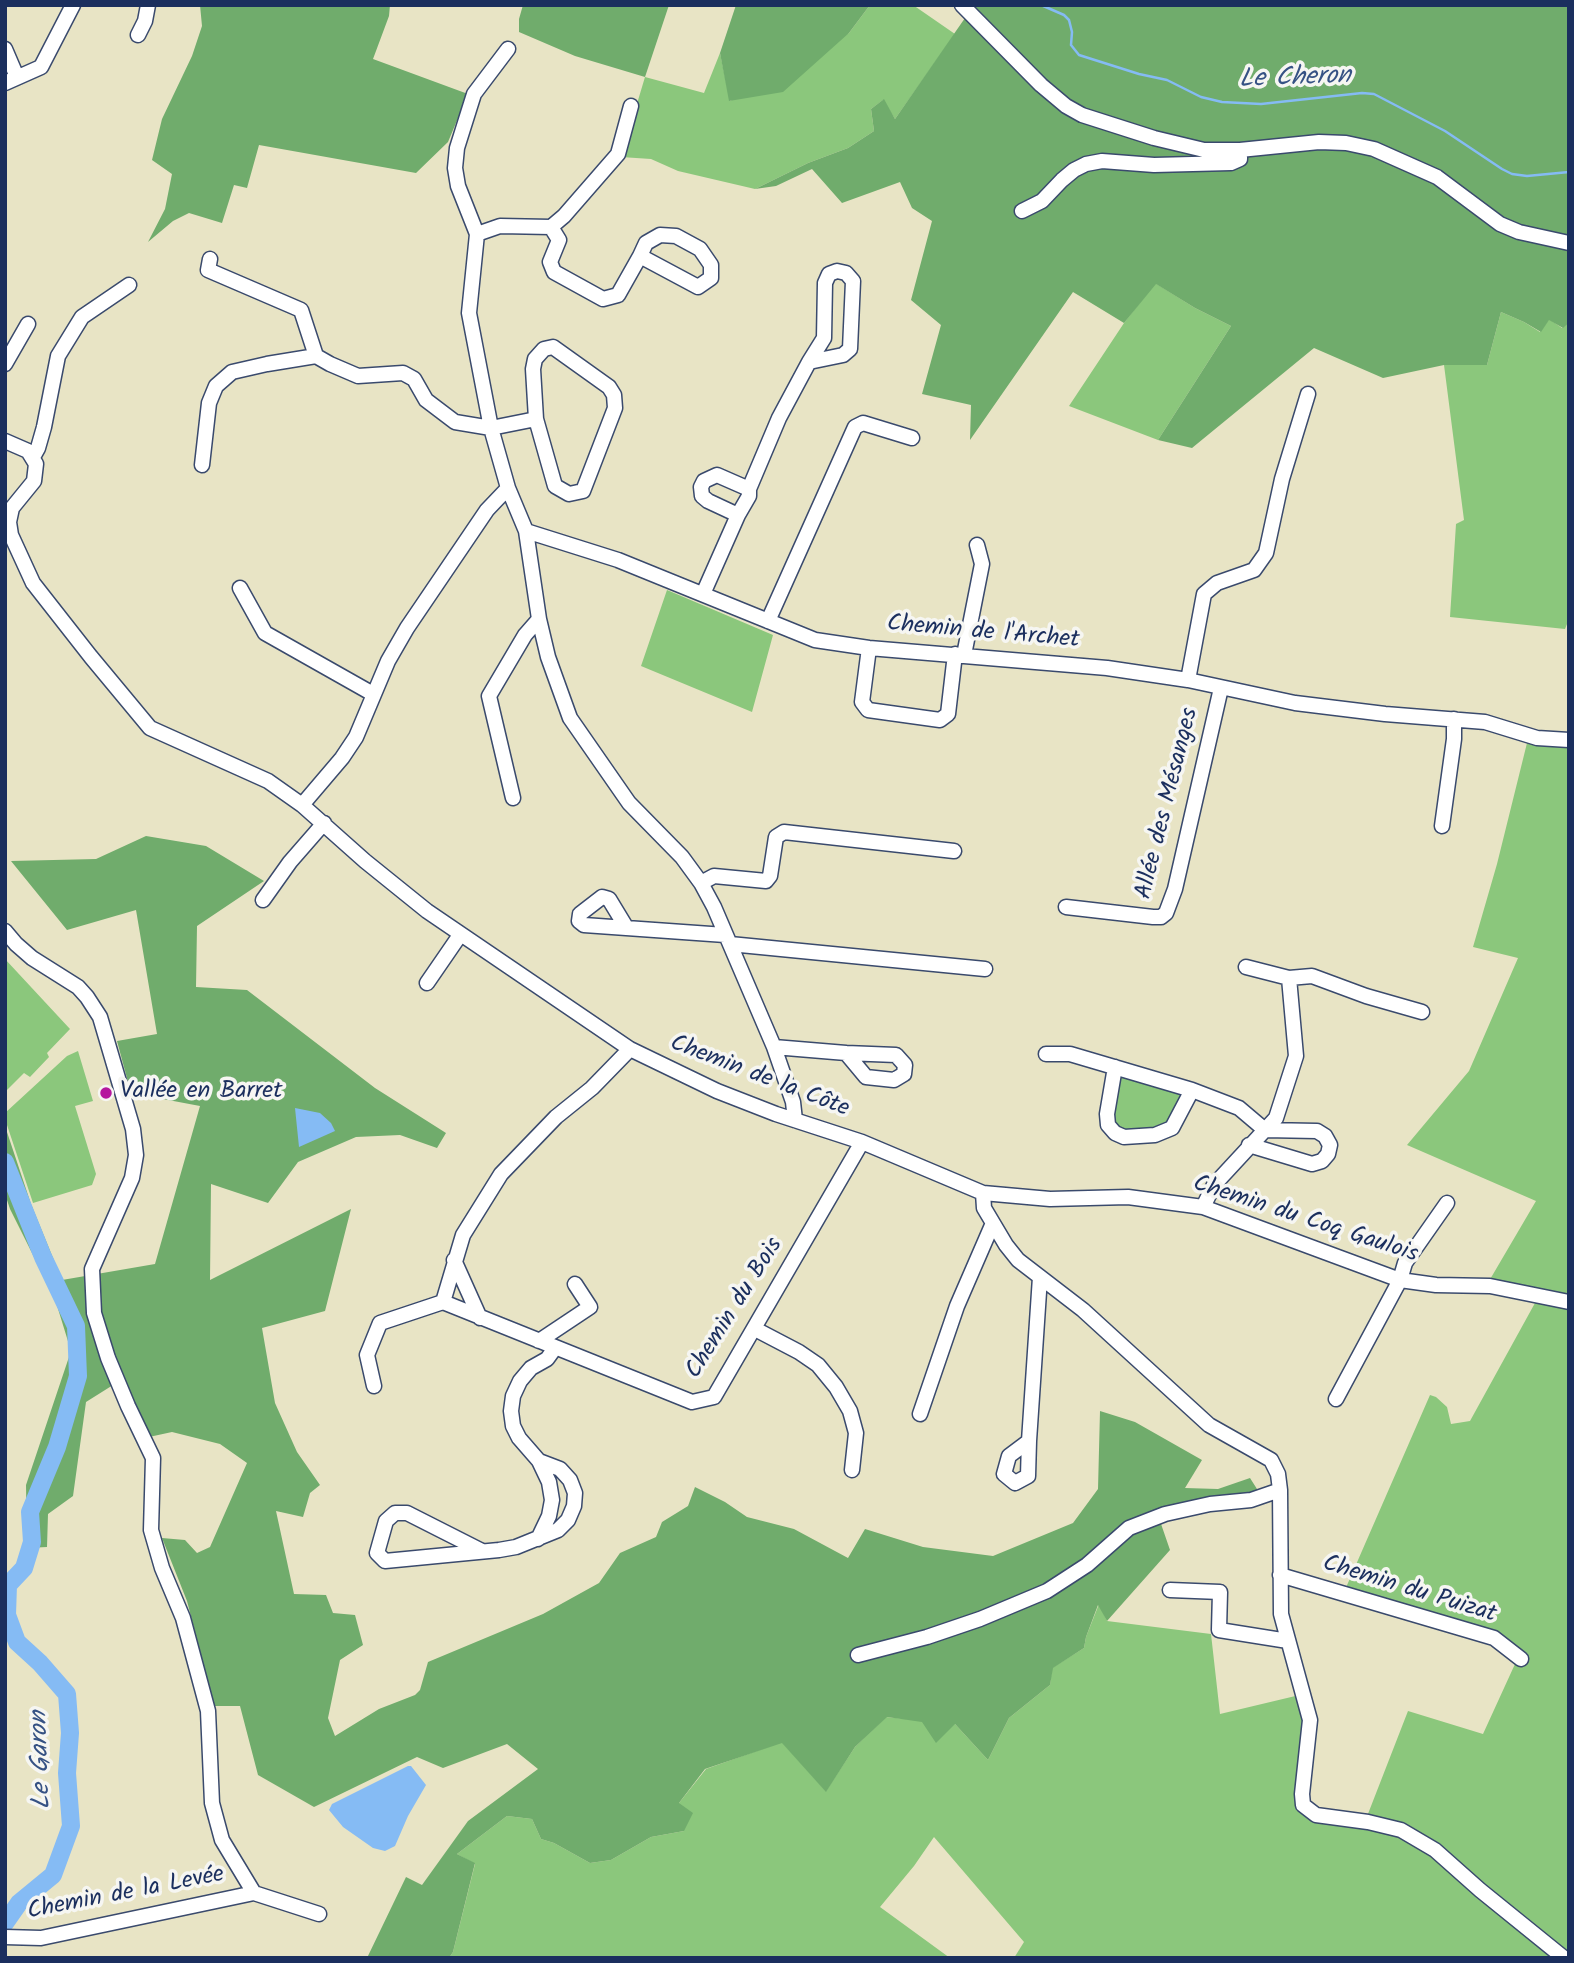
<!DOCTYPE html>
<meta charset="utf-8">
<style>
body{margin:0}
#map{position:relative;width:1574px;height:1963px;overflow:hidden;background:#e8e4c5;font-family:Kalam,sans-serif}
canvas{display:block}
.frame{position:absolute;inset:0;border:7px solid #1b2f5e;pointer-events:none}
</style>
<div id="map">
<canvas width="1574" height="1963"></canvas>
<div class="frame"></div>
</div>
<script>
const c = document.querySelector('canvas').getContext('2d');
c.lineJoin = 'round';
function fillPath(path, color) {
  c.fillStyle = color;
  c.fill(path, 'evenodd');
}
function poly(rows) {
  const path = new Path2D();
  for (const r of rows) {
    path.moveTo(r[0], r[1]);
    for (let i = 2; i < r.length; i += 2) path.lineTo(r[i], r[i + 1]);
  }
  return path;
}
function trace(path, color, width, dash) {
  c.strokeStyle = color;
  c.lineWidth = width;
  c.lineCap = dash ? 'butt' : 'round';
  c.setLineDash(dash || []);
  c.stroke(path);
}
function write(font, color, halo, rows, align = 'center') {
  c.font = font + ' Kalam,sans-serif';
  c.lineWidth = 7;
  c.setLineDash([]);
  c.textBaseline = 'middle';
  c.strokeStyle = halo;
  c.fillStyle = color;
  for (const [text, x, y, turn = 0] of rows) {
    c.save();
    c.translate(x, y);
    c.rotate((+turn || 0) * Math.PI / 180);
    c.textAlign = isNaN(turn) ? turn : align;
    if (halo) c.strokeText(text, 0, 0);
    c.fillText(text, 0, 0);
    c.restore();
  }
}
fillPath(poly([
 [870,5,913,5,955,34,895,119,883,100,871,109,874,131,848,148,808,163,755,189,678,171,651,159,621,157,645,77,704,93,720,53,730,101,849,33],
 [1155,283,1195,308,1231,326,1158,440,1069,406,1124,323],
 [1501,312,1524,322,1540,332,1549,319,1562,328,1569,323,1569,619,1565,629,1450,617,1456,524,1464,520,1444,365,1487,365],
 [667,590,773,635,752,712,641,666],
 [1527,743,1553,747,1569,746,1569,1958,1014,1958,1024,1942,934,1837,914,1866,880,1907,950,1958,449,1958,453,1952,475,1864,457,1854,507,1816,532,1819,541,1839,554,1843,590,1863,611,1860,651,1837,684,1831,679,1803,706,1769,782,1742,826,1791,855,1747,886,1717,955,1724,988,1760,1009,1718,1050,1685,1052,1668,1084,1648,1086,1637,1099,1604,1107,1621,1211,1634,1220,1714,1308,1693,1304,1797,1317,1811,1366,1819,1408,1711,1483,1734,1515,1664,1489,1641,1341,1599,1430,1395,1436,1397,1447,1407,1451,1424,1470,1421,1535,1303,1512,1294,1482,1293,1536,1201,1407,1145,1469,1071,1518,958,1473,947,1497,864],
 [5,959,70,1029,47,1053,49,1057,30,1077,24,1073,5,1092],
 [78,1051,93,1101,75,1106,96,1174,92,1185,33,1203,5,1119,5,1113,67,1056],
 [1129,1076,1178,1090,1182,1095,1165,1126,1155,1130,1128,1131,1119,1129,1113,1124,1112,1117,1117,1083,1122,1077]
]), '#8bc77c');
fillPath(poly([
 [200,5,390,5,389,16,373,59,468,94,448,142,416,173,259,145,247,188,234,185,222,223,189,213,173,221,148,242,165,209,172,174,152,160,162,119,192,56,202,26],
 [523,5,669,5,645,77,575,56,519,32,519,19],
 [736,5,870,5,849,33,783,92,729,101,720,53],
 [974,5,1569,5,1569,323,1563,328,1549,320,1541,332,1524,322,1501,312,1487,365,1444,365,1383,378,1314,348,1192,448,1158,440,1231,326,1195,308,1156,284,1124,323,1073,292,970,440,971,405,922,394,941,325,911,300,932,221,912,208,900,182,842,203,812,169,776,186,755,189,808,163,848,148,874,131,871,109,884,99,895,119],
 [146,836,206,846,264,881,197,926,196,987,247,990,375,1088,446,1133,437,1148,400,1135,356,1137,298,1162,268,1203,211,1184,210,1280,351,1209,325,1311,262,1328,275,1403,297,1452,320,1485,310,1493,303,1517,276,1511,294,1594,326,1595,333,1613,355,1615,363,1645,340,1660,328,1718,335,1736,379,1709,415,1695,420,1690,428,1662,543,1614,599,1583,620,1553,656,1537,662,1522,688,1506,695,1487,725,1502,747,1517,794,1529,848,1558,865,1529,923,1547,993,1556,1073,1523,1098,1489,1100,1411,1135,1422,1202,1460,1185,1488,1218,1489,1250,1478,1264,1500,1160,1521,1170,1550,1107,1621,1098,1605,1086,1637,1084,1648,1053,1668,1050,1685,1009,1718,988,1760,955,1724,936,1743,922,1722,887,1717,855,1747,826,1792,782,1743,705,1769,679,1803,693,1813,684,1831,651,1837,611,1860,590,1863,554,1843,541,1839,532,1819,507,1816,457,1854,475,1863,453,1952,449,1958,367,1958,406,1877,422,1885,468,1821,538,1769,507,1744,443,1768,417,1757,314,1807,258,1775,240,1706,214,1706,187,1601,162,1538,185,1540,197,1553,210,1547,247,1463,220,1444,172,1432,149,1437,121,1380,86,1402,73,1496,48,1514,47,1547,27,1548,26,1485,71,1351,55,1299,10,1209,5,1194,5,1126,31,1204,62,1280,155,1264,200,1106,131,1093,117,1041,157,1034,136,910,67,930,11,861,96,859]
]), '#70ac6c');
fillPath(poly([
 [295,1108,320,1113,331,1123,335,1131,299,1147],
 [408,1766,411,1766,426,1785,408,1816,395,1846,385,1851,373,1848,343,1827,329,1810,332,1804]
]), '#85bbf4');
trace(poly([
 [1041,5,1064,15,1069,20,1072,32,1071,45,1079,55,1139,74,1167,80,1201,97,1222,102,1261,104,1362,93,1374,94,1445,131,1502,169,1512,174,1527,176,1569,172]
]), '#85bbf4', 2.5);
trace(poly([
 [5,1162,43,1257,76,1326,78,1376,57,1447,30,1512,32,1542,24,1568,8,1585,7,1615,17,1642,40,1663,67,1694,70,1733,67,1773,71,1826,53,1875,19,1903,5,1923]
]), '#85bbf4', 18);
const minor = poly([
 [962,5,1041,85,1066,106,1082,115,1154,138,1204,150,1240,150,1319,142,1346,143,1374,149,1437,177,1500,224,1519,232,1569,243],
 [138,35,145,21,148,5],
 [5,49,17,77],
 [5,83,41,67,73,5],
 [1022,211,1042,201,1062,180,1074,170,1086,164,1102,161,1154,165,1231,163,1240,159,1240,150],
 [551,227,559,240,550,262,554,272,603,299,618,295,640,256,698,287,711,278,711,265,700,249,676,236,660,235,646,243,640,256],
 [477,234,469,313,491,428,508,488,526,531,539,619,548,657,570,718,629,803,682,857,701,883,714,907,774,1047,793,1102,795,1120],
 [477,234,500,226,551,227,564,216,618,154,631,106],
 [477,234,458,186,455,168,457,148,474,94,508,49],
 [210,259,208,270,301,310,316,356,330,364,358,376,403,373,414,379,426,400,455,422,491,428,536,419,555,486,569,494,583,491,615,408,614,395,609,387,553,347,544,349,535,359,533,369,536,419],
 [5,364,28,324],
 [5,441,28,451,36,464,34,481,12,508,9,522,11,535,33,583,91,657,150,728,268,781,302,805,365,861,427,911,630,1049,717,1091,776,1114,862,1142,983,1193,1050,1199,1128,1197,1203,1207,1400,1280,1436,1285,1490,1286,1569,1302],
 [33,457,38,448,44,427,58,356,82,317,129,285],
 [202,465,209,403,216,386,232,372,267,364,316,356],
 [738,515,708,501,702,496,701,487,704,481,717,475,749,489],
 [526,531,618,560,815,640,869,648,1107,668,1188,680,1295,703,1385,714,1485,722,1537,738,1569,740],
 [240,588,265,633,373,694],
 [703,594,738,515,749,496,749,489,779,418,809,362,843,355,850,349,853,281,846,273,837,271,829,274,825,283,824,338,809,362],
 [768,621,855,427,863,423,912,438],
 [869,648,862,702,868,710,940,720,948,714,955,654],
 [964,655,982,564,977,545],
 [1188,680,1204,594,1217,583,1254,570,1266,553,1282,479,1308,394],
 [513,798,489,696,525,635,539,619],
 [302,805,342,758,356,737,388,661,407,628,487,510,508,488],
 [1442,826,1454,739,1454,719],
 [701,883,714,876,766,881,770,876,776,837,784,832,954,851],
 [263,900,290,862,324,823],
 [1066,907,1153,917,1161,917,1166,913,1175,889,1221,688],
 [626,927,609,899,602,897,580,914,579,921,584,925,725,935],
 [5,931,16,944,32,958,78,987,87,997,100,1017,133,1129,136,1155,132,1178,92,1269,94,1313,108,1358,128,1406,153,1458,151,1530,162,1568,183,1618,208,1711,212,1803,222,1840,254,1893],
 [730,944,985,969],
 [1246,967,1289,978,1312,976,1366,996,1422,1012],
 [427,983,460,935],
 [774,1047,846,1053,866,1077,894,1080,904,1074,905,1065,896,1055,846,1053],
 [630,1049,592,1088,556,1117,501,1174,463,1235,443,1302,692,1402,714,1397,862,1142],
 [1046,1054,1070,1054,1192,1090,1239,1108,1265,1130,1317,1131,1325,1136,1330,1145,1328,1154,1322,1161,1312,1164,1249,1145],
 [1115,1067,1107,1114,1108,1125,1115,1133,1124,1137,1155,1135,1172,1128,1192,1090],
 [983,1193,984,1208,1006,1245,1018,1260,1083,1310,1209,1425,1271,1460,1278,1474,1280,1490,1281,1614,1310,1720,1302,1794,1303,1805,1316,1815,1368,1822,1401,1830,1435,1850,1480,1890,1564,1958],
 [1203,1207,1214,1185,1276,1118,1296,1056,1289,978],
 [454,1260,480,1318],
 [755,1329,799,1352,818,1365,836,1387,850,1411,856,1433,852,1470],
 [539,1341,590,1307,575,1284],
 [374,1386,367,1355,380,1323,443,1302],
 [1336,1399,1400,1280,1405,1263,1447,1203],
 [920,1414,957,1306,993,1223],
 [1029,1441,1028,1476,1015,1483,1004,1474,1009,1456,1029,1441,1040,1277],
 [538,1539,549,1516,552,1500,549,1482,539,1461,519,1438,513,1426,511,1411,513,1396,520,1381,531,1368,547,1359,555,1348],
 [482,1551,407,1513,395,1513,386,1521,377,1553,385,1561,499,1550,516,1547,558,1530,568,1520,574,1506,575,1493,570,1480,560,1469,539,1461],
 [1280,1575,1494,1638,1521,1659],
 [1170,1590,1220,1592,1219,1630,1288,1641],
 [858,1655,927,1637,980,1619,1047,1591,1087,1565,1129,1528,1165,1514,1210,1504,1251,1500,1280,1490],
 [5,1937,41,1938,254,1893,319,1914]
]);
trace(minor, '#3a4a6d', 17);
trace(minor, '#fff', 14);
for (const [x, y, r, color] of [
 [106,1093,7,"#b5179e"]
]) {
  const dot = new Path2D();
  dot.arc(x, y, r, 0, 2 * Math.PI);
  c.fillStyle = color;
  c.fill(dot);
  trace(dot, '#f6f6f2', 2.5);
}
write('24px', '#1b2f5e', '#f6f6f2', [
 ["Chemin de l'Archet",983,634,5],
 ["Allée des Mésanges",1169,804,-76],
 ["Chemin de la Côte",759,1078,21],
 ["Chemin du Coq Gaulois",1305,1221,18],
 ["Chemin du Bois",736,1309,-58],
 ["Chemin du Puizat",1409,1591,17],
 ["Chemin de la Levée",126,1895,-11]
]);
write('24px', '#1b2f5e', '#f6f6f2', [
 ["Vallée en Barret",120,1093]
], 'left');
write('italic 26px', '#365284', '#f6f6f2', [
 ["Le Cheron",1295,80,-2],
 ["Le Garon",43,1760,-92]
]);
</script>
